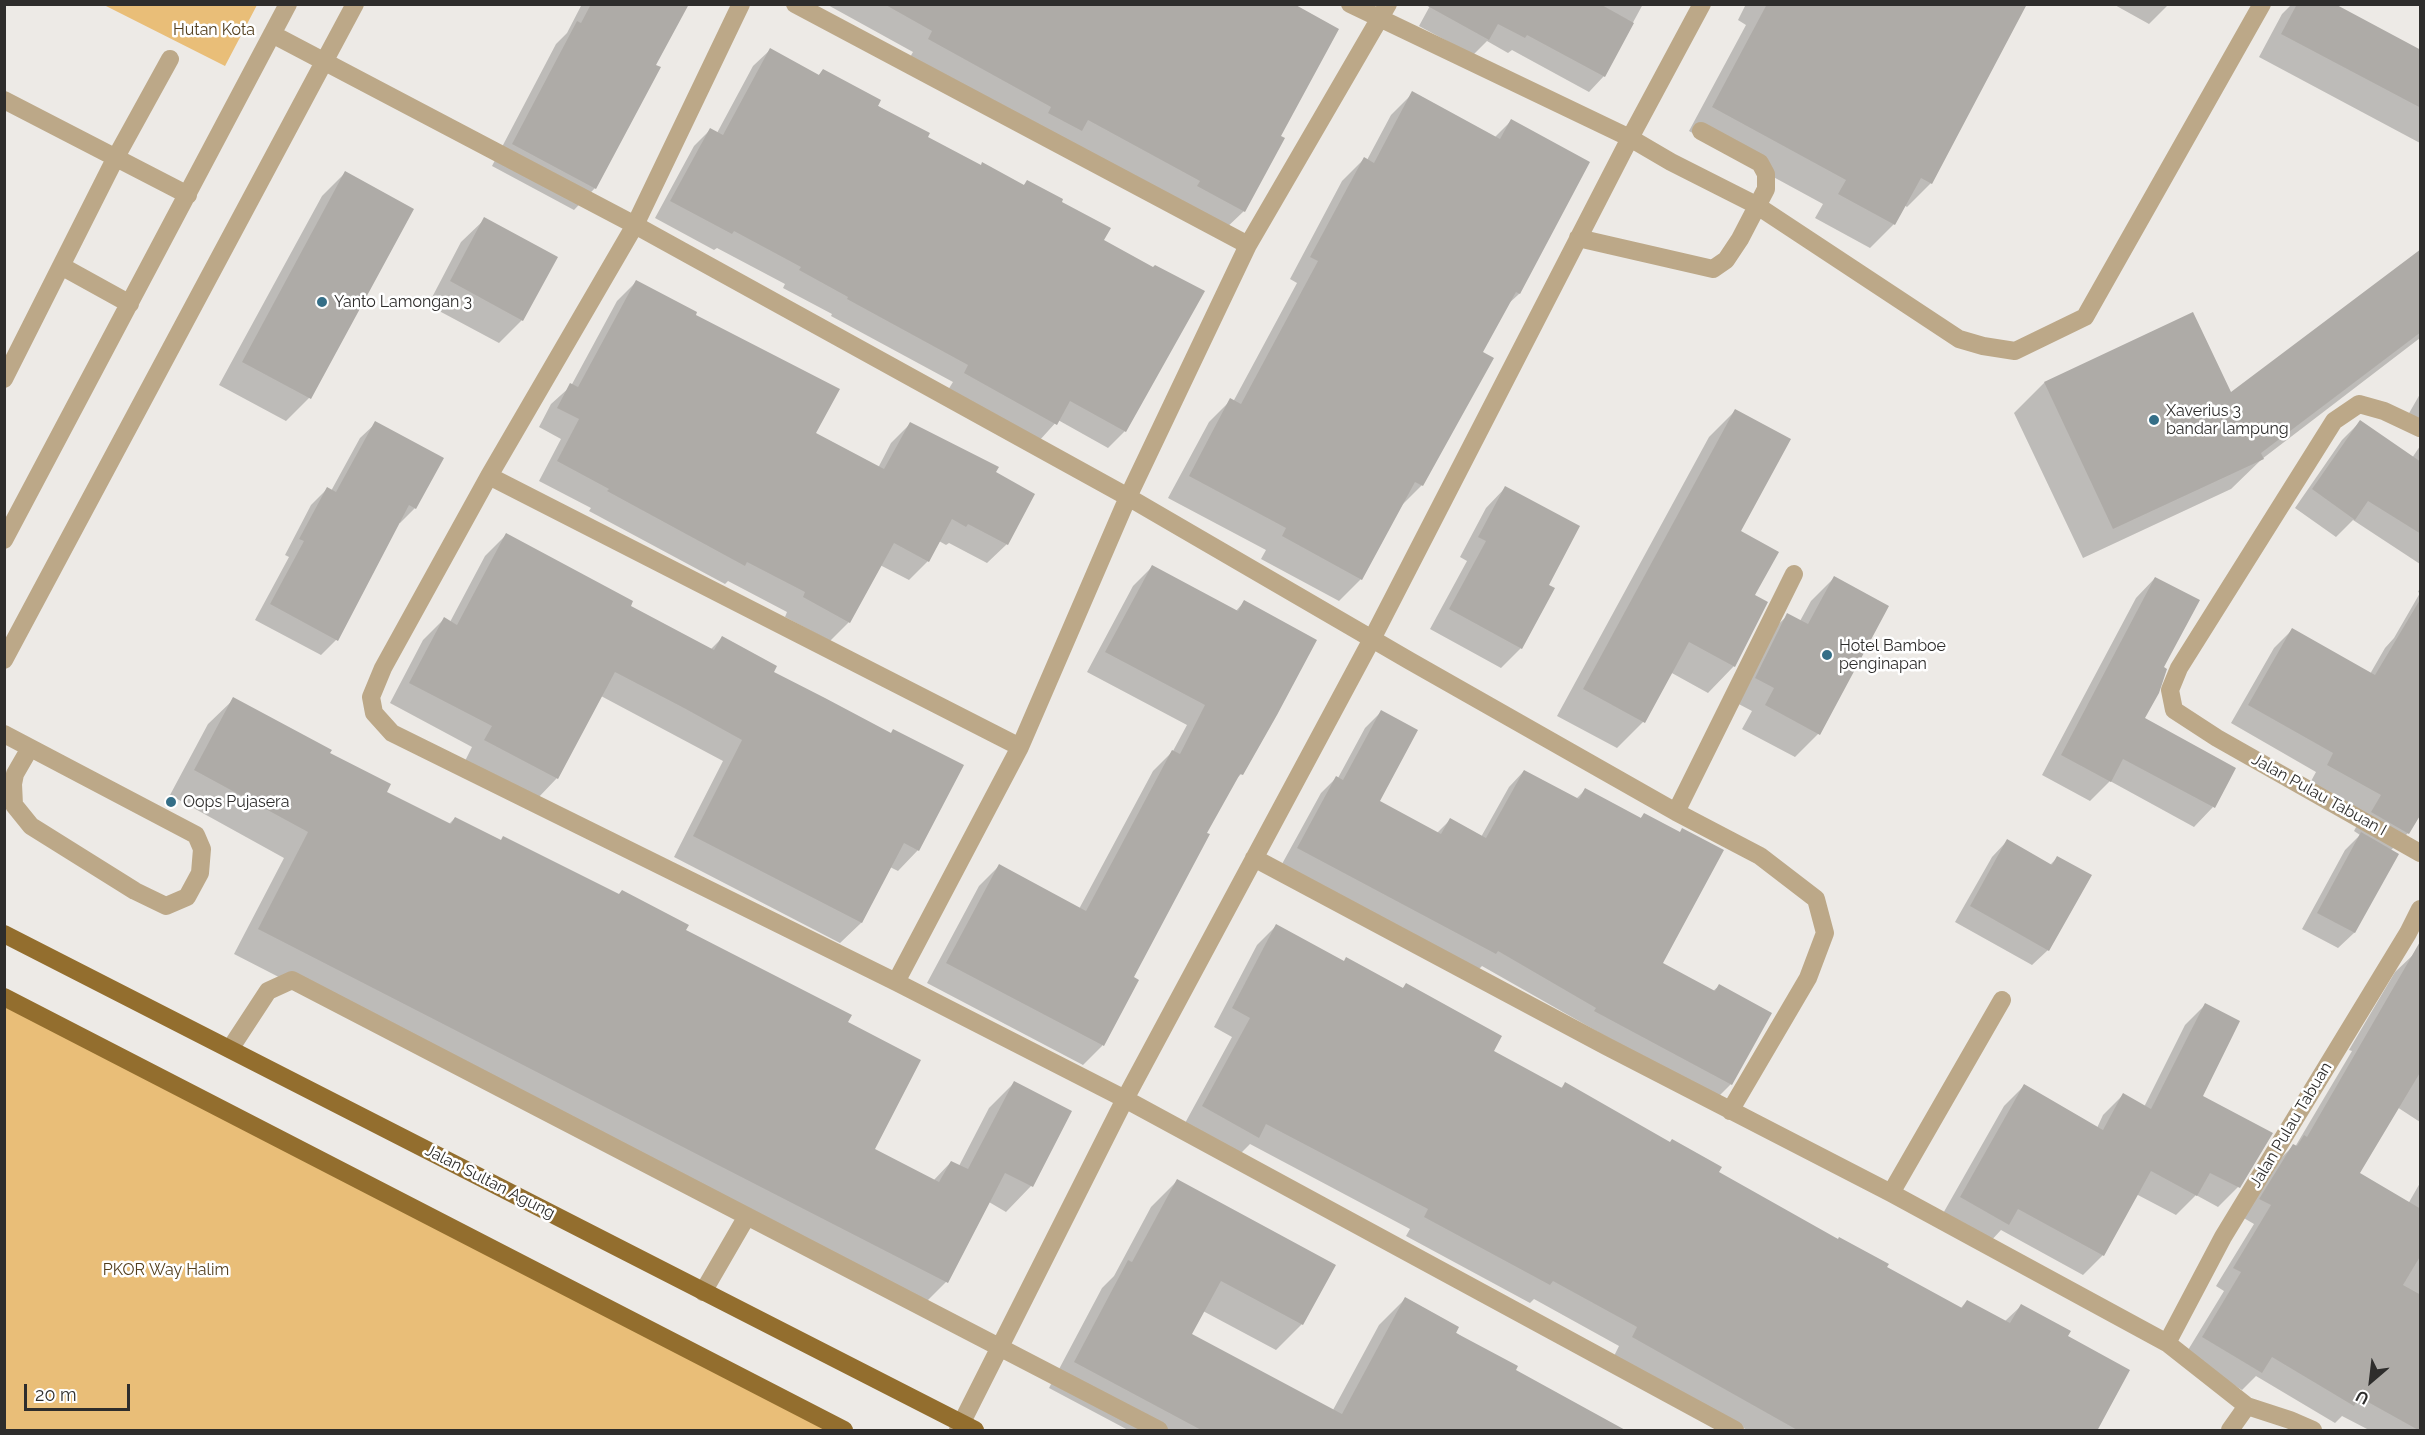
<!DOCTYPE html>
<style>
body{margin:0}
#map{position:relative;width:2425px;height:1435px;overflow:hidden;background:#edeae6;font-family:Raleway,sans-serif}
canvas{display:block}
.frame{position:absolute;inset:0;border:6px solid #2e2d2c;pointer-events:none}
.north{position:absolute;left:2341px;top:1351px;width:60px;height:60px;-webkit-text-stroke:4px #fff;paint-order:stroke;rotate:208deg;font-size:16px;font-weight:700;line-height:24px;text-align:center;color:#2e2d2c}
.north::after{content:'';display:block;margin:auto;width:21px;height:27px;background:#2e2d2c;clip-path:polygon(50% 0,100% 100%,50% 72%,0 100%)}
.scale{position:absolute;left:24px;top:1384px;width:106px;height:27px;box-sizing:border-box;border:3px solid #2e2d2c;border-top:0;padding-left:8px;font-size:18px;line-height:21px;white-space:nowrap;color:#2e2d2c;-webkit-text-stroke:4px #fff;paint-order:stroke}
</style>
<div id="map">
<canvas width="2425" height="1435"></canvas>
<div class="frame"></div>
<div class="north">U</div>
<div class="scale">20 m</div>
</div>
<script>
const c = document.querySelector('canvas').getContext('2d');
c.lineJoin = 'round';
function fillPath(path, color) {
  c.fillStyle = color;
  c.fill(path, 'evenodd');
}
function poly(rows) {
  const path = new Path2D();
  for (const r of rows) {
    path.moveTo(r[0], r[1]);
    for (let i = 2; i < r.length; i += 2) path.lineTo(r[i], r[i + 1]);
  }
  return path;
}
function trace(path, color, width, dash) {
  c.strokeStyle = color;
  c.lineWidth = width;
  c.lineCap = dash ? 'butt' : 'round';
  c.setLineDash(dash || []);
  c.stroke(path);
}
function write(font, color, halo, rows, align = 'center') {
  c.font = font + ' Raleway,sans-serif';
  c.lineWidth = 5;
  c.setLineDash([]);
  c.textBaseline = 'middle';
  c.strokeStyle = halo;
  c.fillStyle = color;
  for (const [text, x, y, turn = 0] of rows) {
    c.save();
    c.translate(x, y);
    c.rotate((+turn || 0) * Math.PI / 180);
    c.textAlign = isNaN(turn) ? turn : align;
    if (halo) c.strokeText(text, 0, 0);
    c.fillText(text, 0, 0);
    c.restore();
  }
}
fillPath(poly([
 [104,5,257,5,225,66],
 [5,1005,827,1430,5,1430]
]), '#e9be78');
fillPath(poly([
 [582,4,686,4,654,66,659,68,595,188,574,210,492,166,556,44,567,33],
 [826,4,1291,4,1279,136,1244,211,1223,231,909,59,913,52],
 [1431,4,1643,4,1604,76,1589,92,1512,50,1508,53,1487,41,1473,55,1419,26],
 [1746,4,2025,4,1931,183,1907,207,1904,205,1894,224,1870,248,1815,218,1823,204,1689,131,1746,25,1738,20],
 [2113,4,2169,4,2149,24],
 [2292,4,2331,4,2420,52,2420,143,2259,57,2282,14],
 [770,50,818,76,823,70,926,137,980,166,1023,186,1027,182,1060,202,1102,241,1125,431,1108,448,1058,420,1039,441,948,390,953,382,831,316,832,314,783,288,785,284,717,248,714,250,655,218,694,146,710,130,717,133,753,66],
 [1413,93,1494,138,1511,121,1588,163,1519,294,1507,305,1481,353,1422,485,1400,507,1361,579,1339,601,1261,559,1266,550,1168,498,1209,422,1231,400,1233,402,1297,283,1290,279,1342,181,1364,159,1367,160,1391,115],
 [345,173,309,398,286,421,219,385,322,196],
 [485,219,522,320,499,343,428,305,461,242],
 [2420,251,2420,338,2262,459,2231,489,2083,558,2014,413,2044,383,2231,394],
 [636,282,693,316,814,434,878,468,891,443,910,424,1033,494,1007,544,987,563,949,543,946,545,939,541,928,561,909,580,880,565,849,622,830,641,785,617,787,612,728,581,725,584,589,511,591,508,539,481,561,439,539,427,551,404,571,386,617,301],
 [2420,394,2420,422,2408,415],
 [1735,411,1739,531,1753,596,1734,666,1708,693,1670,672,1643,722,1617,748,1557,716,1709,437],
 [2360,422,2412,458,2420,446,2420,564,2353,520,2336,537,2295,508,2342,440],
 [376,423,415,508,400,523,398,522,336,640,321,655,255,620,289,557,285,555,311,505,327,489,331,491,360,438],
 [1505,488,1547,585,1521,648,1501,668,1430,629,1467,561,1460,557,1486,508],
 [506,535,629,607,711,649,722,638,772,672,918,850,898,871,890,867,861,923,840,943,674,857,723,761,601,696,557,778,537,799,465,761,472,747,390,703,423,640,444,619,450,622,485,556],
 [1152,567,1235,612,1244,602,1241,774,1234,781,1205,834,1132,978,1137,980,1102,1046,1083,1065,927,983,979,886,999,866,1079,909,1153,771,1173,751,1187,725,1087,672,1133,586],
 [1834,578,1818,734,1795,757,1742,729,1752,711,1733,701,1764,638,1788,615,1800,621,1811,601],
 [2155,578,2162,668,2143,719,2213,807,2194,827,2110,781,2090,801,2042,775,2136,598],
 [2420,588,2420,814,2408,833,2390,851,2397,854,2354,933,2338,948,2302,929,2345,850,2360,835,2354,831,2363,814,2310,783,2316,772,2231,723,2274,648,2292,630,2370,674,2385,648,2394,638,2420,593,2418,592],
 [234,699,328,753,385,792,449,824,455,818,684,930,846,1022,873,1150,933,1181,951,1162,959,1166,989,1108,1014,1083,1070,1112,1031,1186,1006,1212,989,1202,946,1282,921,1307,234,954,284,858,170,795,208,724],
 [1381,712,1378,802,1437,833,1450,820,1481,837,1509,787,1524,771,1576,799,1585,790,1640,819,1644,814,1661,963,1713,991,1719,986,1731,1084,1716,1099,1482,966,1479,969,1282,864,1321,793,1336,778,1338,778,1365,728],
 [2007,841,2050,865,2057,858,2048,950,2032,965,1955,922,1992,857],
 [1276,926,1343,962,1402,989,1406,985,1492,1051,1560,1089,1565,1084,1717,1173,1960,1309,1967,1301,2004,1322,2021,1306,2066,1337,2095,1430,1747,1430,1614,1356,1619,1346,1534,1299,1530,1303,1406,1236,1410,1229,1250,1144,1238,1156,1184,1125,1232,1037,1214,1027,1257,945],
 [2414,954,2420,958,2420,1122,2397,1107,2358,1173,2408,1204,2420,1183,2420,1430,2369,1430,2342,1416,2335,1423,2256,1376,2242,1390,2185,1355,2224,1291,2216,1286,2254,1224,2242,1217,2275,1164,2293,1146,2295,1147,2352,1051,2349,1050,2395,972],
 [2205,1005,2201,1096,2238,1187,2218,1207,2196,1195,2176,1215,2136,1194,2103,1255,2083,1275,2001,1230,1988,1244,1941,1217,2004,1106,2024,1086,2097,1128,2103,1115,2123,1095,2144,1107,2185,1025],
 [1177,1181,1302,1324,1276,1350,1203,1311,1190,1334,1333,1410,1379,1325,1405,1299,1514,1371,1580,1430,1128,1430,1049,1388,1102,1288,1114,1276,1151,1207]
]), '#0003');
fillPath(poly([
 [591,4,689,4,656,65,661,67,596,189,512,144,577,21,581,23],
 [884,4,1294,4,1339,29,1281,136,1285,138,1245,212,1197,186,1200,181,1088,120,1082,131,1048,113,1051,107,928,39,932,31],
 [1424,4,1600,4,1634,23,1605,77,1527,35,1525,38,1498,24,1489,40],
 [1767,4,2027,4,1932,184,1921,178,1895,225,1838,194,1846,180,1712,107],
 [2297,4,2335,4,2421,50,2421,108,2281,34],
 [770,48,819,75,823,69,881,100,878,106,930,133,928,137,981,165,982,162,1024,185,1027,180,1063,199,1062,202,1111,228,1104,240,1153,267,1155,265,1205,291,1126,432,1070,401,1057,425,964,373,968,365,847,299,848,297,799,270,801,267,734,231,732,234,670,201,710,128,723,135],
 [1412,91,1500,139,1511,119,1590,162,1520,294,1516,292,1483,352,1494,358,1459,421,1423,486,1415,482,1362,580,1282,536,1286,528,1189,476,1230,398,1241,404,1318,261,1310,257,1364,157,1374,163],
 [345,171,414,209,311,399,242,362],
 [484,217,558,257,523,321,450,281],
 [2421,249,2421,332,2261,453,2264,459,2113,529,2044,382,2193,312,2231,392],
 [636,280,697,312,696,315,840,389,816,433,884,469,910,422,999,467,996,472,1035,494,1008,545,968,524,966,527,952,519,929,562,894,543,850,623,803,597,805,592,747,562,745,566,607,491,609,489,557,461,579,419,557,408,570,383,578,387],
 [1735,409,1791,439,1741,531,1779,552,1755,595,1768,602,1735,667,1689,642,1645,723,1583,689],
 [2360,420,2421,462,2421,534,2368,501,2355,520,2312,489],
 [375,421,444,458,416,509,409,505,338,641,270,604,304,541,299,539,327,487,336,492],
 [1505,486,1580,526,1549,585,1555,588,1522,649,1449,609,1486,541,1478,537],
 [506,533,633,601,631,606,714,650,722,636,777,666,774,672,825,698,891,733,893,729,964,765,919,851,904,843,862,923,693,836,742,740,684,708,615,672,558,779,484,740,492,726,409,683,444,617,457,625],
 [1152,565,1238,611,1244,600,1317,640,1277,715,1243,775,1240,774,1207,833,1210,834,1134,977,1139,980,1104,1046,946,963,999,864,1086,911,1172,750,1180,754,1205,705,1105,652],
 [1834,576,1889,606,1820,735,1765,705,1774,688,1755,678,1787,613,1808,624],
 [2155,577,2200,600,2164,667,2167,669,2159,693,2145,718,2236,768,2215,808,2123,759,2111,782,2061,755],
 [2421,598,2421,814,2409,834,2371,812,2381,795,2327,765,2333,753,2248,705,2292,628,2375,675],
 [233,697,332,750,330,753,391,784,387,792,451,824,455,817,501,840,503,836,619,894,622,890,689,925,686,930,852,1015,848,1022,921,1060,875,1149,939,1182,951,1161,968,1169,1014,1081,1072,1111,1033,1187,1005,1173,948,1283,258,929,308,832,194,770],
 [1381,710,1418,730,1380,801,1441,834,1450,818,1486,838,1524,770,1579,799,1585,788,1641,818,1644,813,1680,832,1682,828,1724,850,1663,963,1715,991,1719,984,1772,1013,1732,1085,1594,1011,1596,1008,1498,951,1496,954,1297,848,1336,776,1343,780],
 [2361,832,2399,854,2355,933,2317,913],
 [2007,839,2052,865,2057,856,2092,875,2049,951,1970,906],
 [1276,924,1344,961,1346,957,1403,988,1406,983,1502,1036,1494,1051,1562,1088,1565,1082,1670,1142,1672,1139,1722,1167,1719,1172,1838,1239,1839,1237,1889,1264,1887,1267,1962,1308,1967,1300,2010,1323,2021,1304,2071,1331,2068,1336,2130,1370,2097,1431,1799,1431,1632,1337,1637,1327,1553,1281,1550,1285,1424,1217,1428,1209,1266,1124,1259,1138,1202,1106,1250,1018,1232,1008],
 [2421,940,2421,1071,2360,1173,2421,1209,2421,1255,2403,1285,2421,1295,2420,1431,2359,1397,2354,1406,2272,1357,2262,1373,2202,1337,2241,1272,2233,1268,2271,1205,2259,1199,2293,1144,2297,1146,2304,1135,2307,1137],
 [2205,1003,2240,1021,2203,1096,2273,1133,2240,1188,2210,1173,2197,1196,2151,1171,2104,1256,2018,1209,2009,1225,1960,1197,2024,1084,2103,1130,2123,1093,2151,1109],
 [1177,1179,1336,1265,1303,1325,1221,1281,1192,1334,1342,1414,1405,1297,1459,1327,1456,1333,1518,1366,1516,1370,1627,1431,1203,1431,1074,1362,1128,1260,1132,1262]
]), '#aeaba7');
trace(poly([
 [741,4,635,225,489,476,383,668,371,697,374,713,392,733,896,982,1125,1099,1735,1430],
 [795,4,1248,245],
 [1350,4,1630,138,1671,162,1756,205,1959,339,1983,346,2015,351,2085,317,2262,4],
 [272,34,635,225,1128,497,1410,661,1676,812,1760,856,1816,899,1825,933,1808,978,1730,1111],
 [4,100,188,195],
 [1578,238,1713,269,1726,260,1740,239,1766,189,1766,174,1760,163,1701,131],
 [63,267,130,304],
 [4,379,116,157,170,59],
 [2420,428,2384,411,2359,404,2334,421,2179,668,2170,690,2174,710,2217,738,2420,853],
 [489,476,1020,747],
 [4,540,288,4],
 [4,660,355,4],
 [4,734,196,835,202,849,200,873,187,897,166,906,135,891,31,826,14,805,13,784,15,774,30,748],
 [1676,812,1794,574],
 [1254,858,1606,1046,1891,1193,2167,1343,2247,1406,2290,1420,2313,1430],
 [896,982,1020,747,1128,497,1248,245,1388,4],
 [230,1049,268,991,292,980,1159,1430],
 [1891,1193,2002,1000],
 [703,1292,747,1216],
 [2167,1343,2223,1237,2408,933,2420,909],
 [958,1430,1125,1099,1372,639,1630,138,1702,4],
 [2230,1430,2247,1406]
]), '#bca888', 18);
trace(poly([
 [4,934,975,1430],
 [4,997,844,1430]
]), '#936e2e', 18);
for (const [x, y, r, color] of [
 [322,302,6,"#346e87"],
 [2154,420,6,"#346e87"],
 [1827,655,6,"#346e87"],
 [171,802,6,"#346e87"]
]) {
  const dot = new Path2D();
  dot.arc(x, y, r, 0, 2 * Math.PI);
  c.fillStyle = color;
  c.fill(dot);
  trace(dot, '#fff', 2);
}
write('16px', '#523e1d', '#fff', [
 ["Hutan Kota",214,30],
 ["PKOR Way Halim",166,1270]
]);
write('16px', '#2e2d2c', '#fff', [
 ["Yanto Lamongan 3",334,302],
 ["Xaverius 3",2166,411],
 ["bandar lampung",2166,429],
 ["Hotel Bamboe",1839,646],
 ["penginapan",1839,664],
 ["Oops Pujasera",183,802]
], 'left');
write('16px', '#2e2d2c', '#fff', [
 ["Jalan Pulau Tabuan I",2319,795,29],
 ["Jalan Pulau Tabuan",2291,1125,-59],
 ["Jalan Sultan Agung",490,1182,27]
]);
</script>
